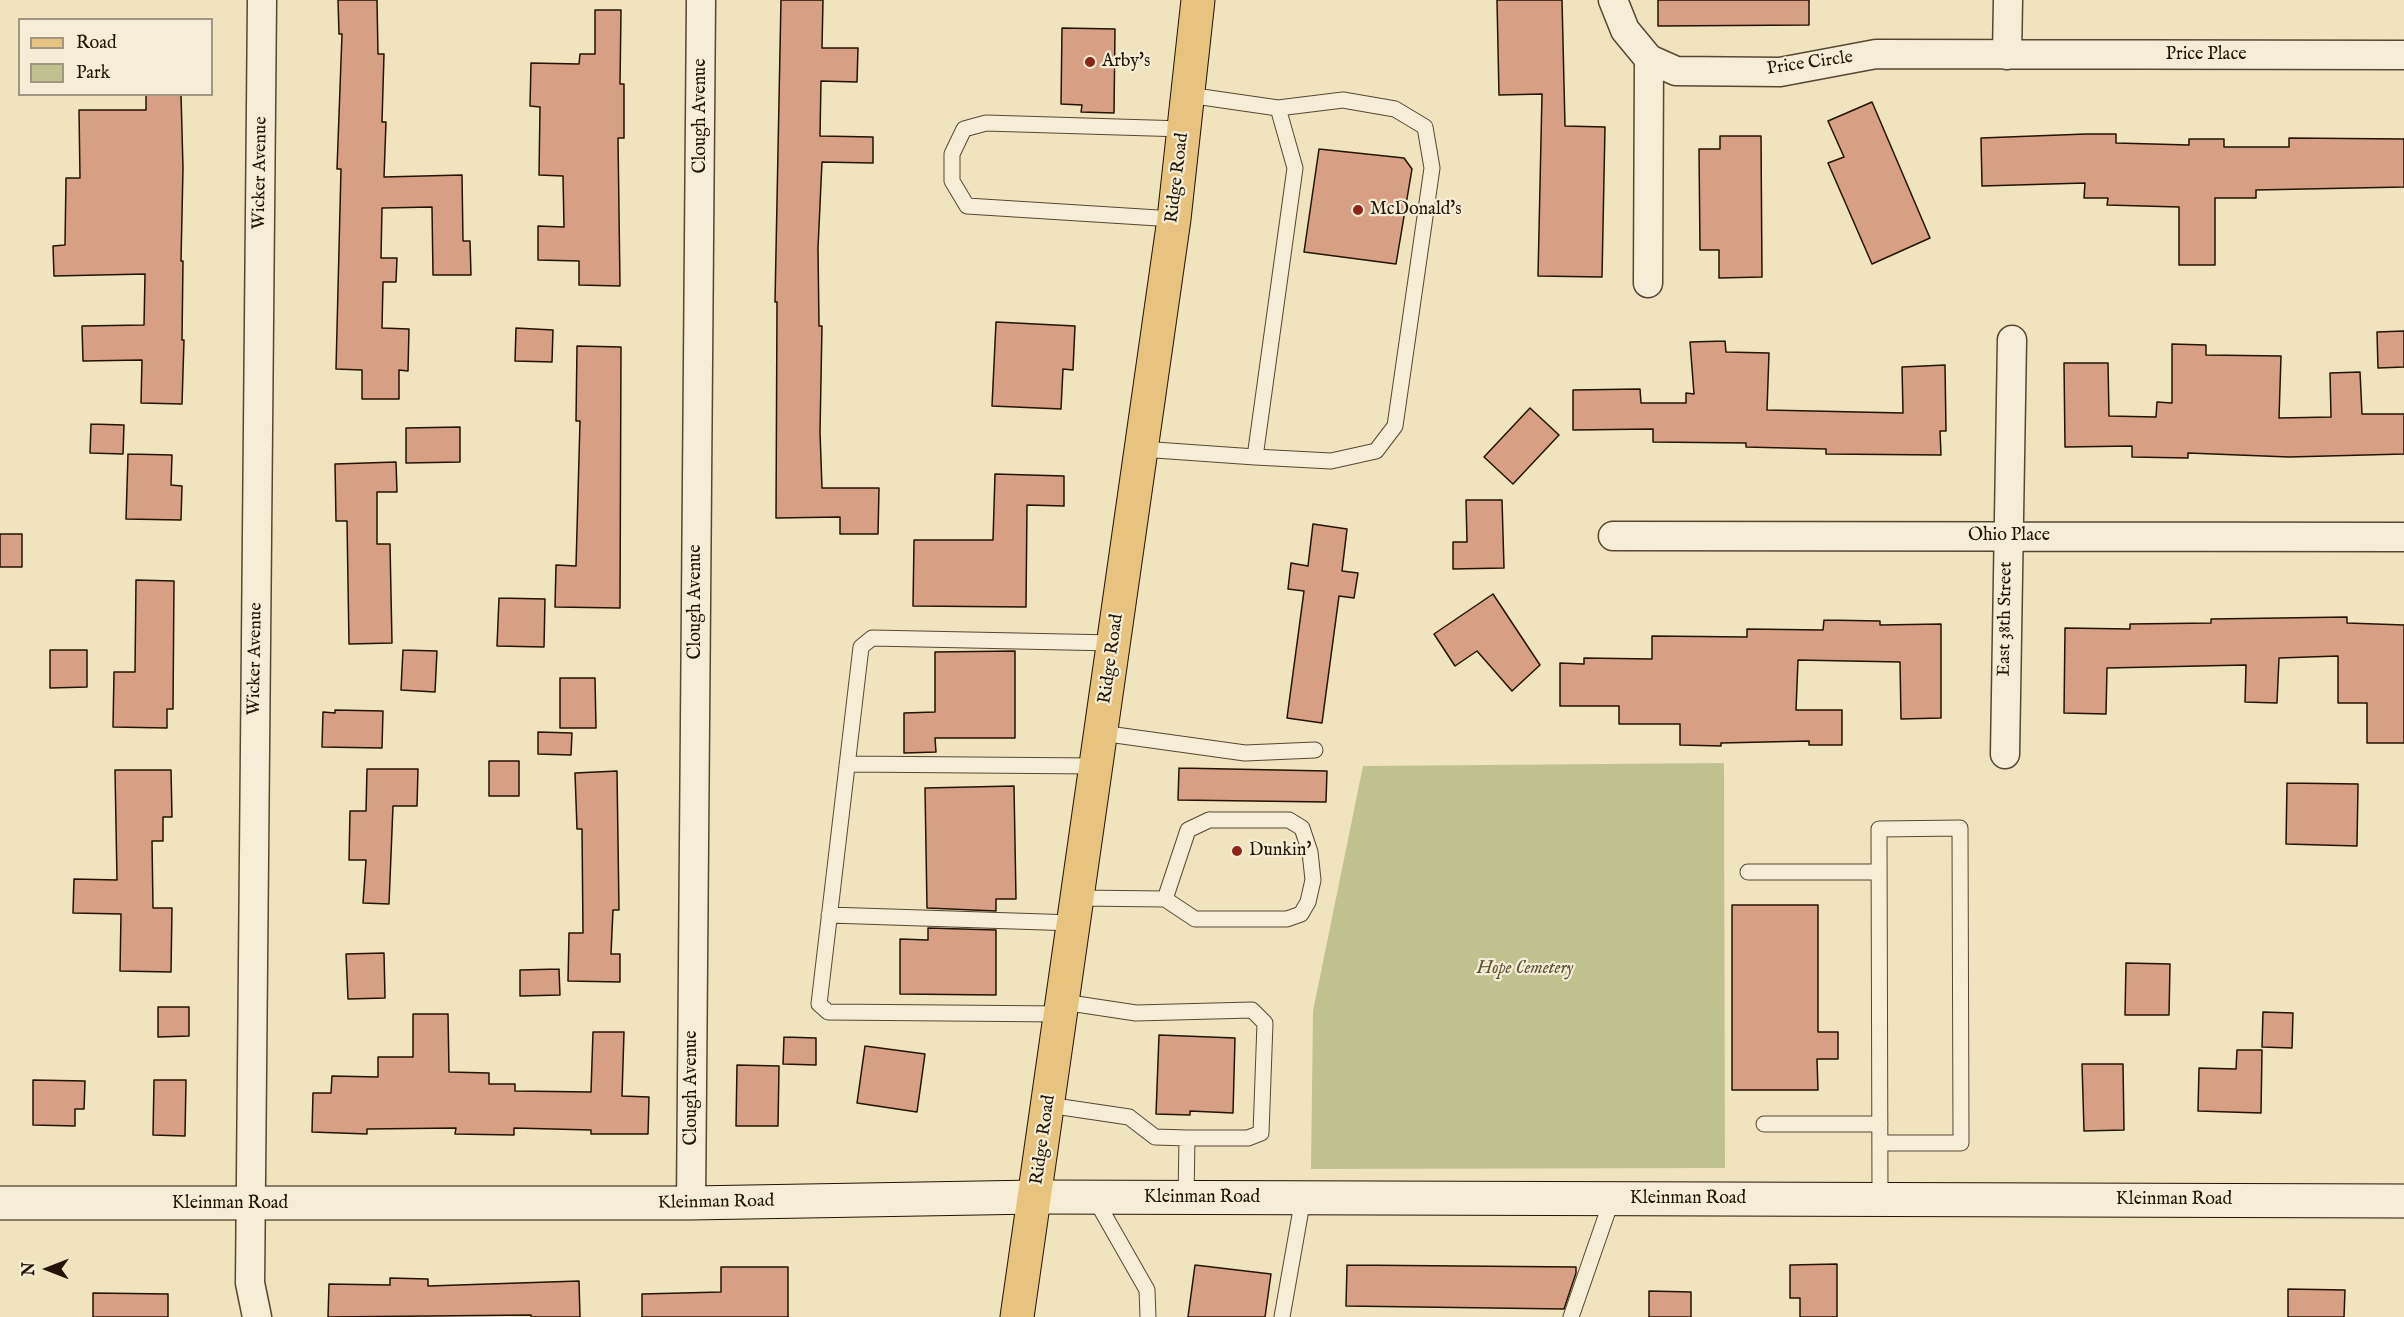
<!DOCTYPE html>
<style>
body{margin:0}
#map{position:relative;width:2404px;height:1317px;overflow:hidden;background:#f0e4be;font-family:"IM FELL English",serif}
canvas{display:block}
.legend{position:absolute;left:18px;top:18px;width:195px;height:78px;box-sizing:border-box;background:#f5edd5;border:2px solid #a19681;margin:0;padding:8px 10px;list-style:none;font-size:18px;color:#231302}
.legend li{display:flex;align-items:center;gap:12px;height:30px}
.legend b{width:30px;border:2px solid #a19681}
.north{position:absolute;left:18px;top:1239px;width:60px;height:60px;-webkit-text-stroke:4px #f5edd5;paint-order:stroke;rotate:270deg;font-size:16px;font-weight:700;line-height:24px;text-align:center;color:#231302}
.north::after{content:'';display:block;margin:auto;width:21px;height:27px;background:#231302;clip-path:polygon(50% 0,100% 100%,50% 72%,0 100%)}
</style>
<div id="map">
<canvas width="2404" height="1317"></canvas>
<ul class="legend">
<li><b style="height:8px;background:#e8c27f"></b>Road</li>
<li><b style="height:16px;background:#bfc28e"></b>Park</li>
</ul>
<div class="north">N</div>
</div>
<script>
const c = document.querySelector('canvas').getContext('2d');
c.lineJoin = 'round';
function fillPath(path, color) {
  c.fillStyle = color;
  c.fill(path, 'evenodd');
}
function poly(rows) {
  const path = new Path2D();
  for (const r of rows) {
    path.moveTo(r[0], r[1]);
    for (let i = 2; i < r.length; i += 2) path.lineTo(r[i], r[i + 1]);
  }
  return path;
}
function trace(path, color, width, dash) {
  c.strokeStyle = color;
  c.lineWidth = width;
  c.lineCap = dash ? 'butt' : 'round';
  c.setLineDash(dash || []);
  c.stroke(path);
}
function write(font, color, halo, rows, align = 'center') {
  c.font = font + ' "IM FELL English",serif';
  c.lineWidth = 4.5;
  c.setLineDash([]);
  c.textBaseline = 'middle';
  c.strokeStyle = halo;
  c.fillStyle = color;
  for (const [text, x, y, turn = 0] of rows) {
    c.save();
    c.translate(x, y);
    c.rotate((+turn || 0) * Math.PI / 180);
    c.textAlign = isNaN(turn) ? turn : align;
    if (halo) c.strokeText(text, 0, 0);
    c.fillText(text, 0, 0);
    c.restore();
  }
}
fillPath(poly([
 [1724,763,1725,1168,1311,1169,1313,1011,1363,766]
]), '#bfc28e');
const building = poly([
 [338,0,377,0,378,54,384,54,382,122,386,122,384,177,462,175,463,241,470,241,471,275,433,275,432,207,382,208,381,258,397,258,396,282,383,282,382,328,409,329,408,371,399,370,399,399,362,399,362,370,336,369,341,169,337,169,342,34,339,34,338,0],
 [781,0,823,0,822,48,858,48,857,82,821,81,820,136,873,137,873,163,822,162,818,248,819,326,822,326,820,432,822,488,879,488,878,534,840,534,840,517,776,518,777,302,775,302,781,0],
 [1497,0,1562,0,1565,126,1605,127,1602,277,1538,276,1542,94,1499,95,1497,0],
 [1658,0,1809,0,1809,25,1658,26,1658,0],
 [595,10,621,10,620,84,624,84,624,138,618,138,620,286,579,285,579,261,538,260,538,226,564,227,563,176,539,175,540,107,530,106,531,63,579,64,580,54,595,54,595,10],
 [1062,28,1115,29,1114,113,1081,112,1082,105,1061,104,1062,28],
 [146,94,181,94,183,168,181,261,183,261,182,340,184,340,182,404,141,403,142,360,83,361,82,326,144,325,145,274,54,276,53,246,65,245,66,178,80,178,79,110,146,110,146,94],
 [1872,102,1930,238,1872,264,1828,163,1844,157,1828,121,1872,102],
 [2086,134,2116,134,2116,143,2189,145,2189,139,2224,139,2224,147,2289,147,2289,138,2404,139,2404,187,2256,190,2256,198,2215,198,2215,265,2179,265,2179,207,2107,205,2108,198,2084,198,2085,183,1982,186,1981,138,2086,134],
 [1720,136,1761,136,1762,277,1719,278,1719,250,1700,250,1699,149,1720,149,1720,136],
 [1319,149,1404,158,1412,169,1396,264,1304,252,1319,149],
 [996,322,1075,326,1073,370,1063,369,1061,409,992,406,996,322],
 [516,328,553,330,552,362,515,361,516,328],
 [2404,331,2404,367,2378,368,2377,332,2404,331],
 [1725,341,1726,352,1769,353,1767,410,1903,413,1902,367,1945,365,1946,431,1940,431,1941,455,1826,454,1826,449,1746,447,1746,443,1653,442,1653,429,1573,430,1573,390,1640,389,1641,403,1686,403,1686,393,1694,394,1690,342,1725,341],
 [2172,344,2206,345,2206,355,2281,356,2279,418,2331,417,2330,373,2360,372,2362,414,2404,414,2404,454,2289,457,2188,453,2188,458,2132,457,2132,446,2065,447,2064,363,2108,363,2109,416,2156,417,2157,402,2172,403,2172,344],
 [577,346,621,347,620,608,555,607,556,565,576,566,580,421,576,421,577,346],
 [1530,408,1559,435,1513,484,1484,457,1530,408],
 [91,424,124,425,123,454,90,453,91,424],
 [460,427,460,462,406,463,406,428,460,427],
 [128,454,172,455,171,485,182,486,181,520,126,519,128,454],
 [396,462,397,492,377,492,377,544,390,544,392,643,349,644,347,521,336,521,335,464,396,462],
 [995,474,1064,476,1064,506,1027,505,1026,607,913,606,914,540,993,540,995,474],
 [1466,500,1502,500,1504,568,1453,569,1453,542,1467,542,1466,500],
 [1313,524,1347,529,1342,571,1358,573,1354,598,1339,596,1322,723,1287,718,1304,591,1288,589,1291,563,1308,566,1313,524],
 [0,534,22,534,22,567,0,567,0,534],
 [136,580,174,581,173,709,167,709,167,728,113,727,114,672,135,672,136,580],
 [1493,594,1540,665,1512,691,1477,651,1455,666,1434,634,1493,594],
 [499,598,545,599,544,647,497,646,499,598],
 [2347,617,2347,623,2404,625,2404,743,2367,743,2367,703,2338,703,2338,656,2279,658,2277,703,2245,702,2246,665,2107,668,2106,714,2064,713,2065,628,2130,629,2130,624,2211,623,2211,619,2347,617],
 [1824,620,1880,621,1880,625,1941,624,1941,718,1901,719,1900,662,1798,660,1796,710,1842,710,1842,745,1809,745,1809,741,1721,743,1721,746,1680,745,1680,724,1619,724,1619,706,1560,706,1560,663,1584,664,1584,658,1652,659,1652,636,1747,637,1747,629,1823,630,1824,620],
 [50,650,87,650,87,687,50,688,50,650],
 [403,650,437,651,435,692,401,690,403,650],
 [1015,651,1015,738,935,738,936,752,904,753,904,713,935,712,935,652,1015,651],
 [560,678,595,678,596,728,560,728,560,678],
 [335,710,383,711,382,748,322,747,323,712,335,713,335,710],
 [538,732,572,733,571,755,538,754,538,732],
 [489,761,519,761,519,796,489,796,489,761],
 [1179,768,1327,771,1326,802,1178,800,1179,768],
 [367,769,418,769,417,806,393,806,389,904,363,903,366,860,349,860,350,811,366,811,367,769],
 [115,770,171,770,172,817,163,817,163,841,152,841,153,908,172,908,171,972,120,971,121,914,73,913,74,879,117,880,115,770],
 [617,771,619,910,613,910,611,954,620,954,620,982,568,981,569,933,583,933,582,829,577,829,575,773,617,771],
 [2287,783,2358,784,2357,846,2286,844,2287,783],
 [1014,786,1016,899,996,899,996,911,927,908,925,788,1014,786],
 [1732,905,1818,905,1818,1032,1838,1032,1838,1059,1817,1059,1818,1090,1732,1090,1732,905],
 [928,928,996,930,996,995,900,994,900,939,928,940,928,928],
 [384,953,385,998,348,999,346,954,384,953],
 [2126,963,2170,964,2169,1015,2125,1015,2126,963],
 [559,969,560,995,520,996,520,970,559,969],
 [158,1007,189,1007,189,1036,158,1037,158,1007],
 [2263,1012,2293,1013,2292,1048,2262,1047,2263,1012],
 [413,1014,448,1014,449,1072,489,1073,489,1084,515,1084,515,1091,591,1092,593,1032,624,1032,622,1096,649,1097,648,1134,591,1134,591,1130,514,1128,514,1135,455,1134,456,1128,367,1129,367,1134,312,1132,313,1093,331,1093,332,1076,378,1077,378,1057,413,1057,413,1014],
 [1159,1035,1235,1038,1233,1113,1190,1111,1190,1115,1156,1114,1159,1035],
 [784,1037,816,1038,816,1065,783,1064,784,1037],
 [865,1046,925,1054,917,1112,857,1103,865,1046],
 [2237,1050,2262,1050,2261,1113,2198,1111,2199,1068,2236,1069,2237,1050],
 [2082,1064,2123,1064,2124,1130,2084,1131,2082,1064],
 [737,1065,779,1066,778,1126,736,1126,737,1065],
 [33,1080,85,1081,84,1109,75,1109,75,1126,33,1125,33,1080],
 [154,1080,186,1080,185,1136,153,1135,154,1080],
 [1837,1264,1837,1317,1800,1317,1800,1298,1790,1298,1790,1265,1837,1264],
 [1195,1265,1271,1274,1265,1317,1188,1317,1195,1265],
 [1347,1265,1576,1267,1576,1273,1564,1309,1346,1306,1347,1265],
 [721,1267,788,1267,788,1317,642,1317,642,1294,721,1292,721,1267],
 [390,1278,428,1279,428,1286,579,1281,580,1317,531,1317,531,1315,328,1317,329,1284,390,1285,390,1278],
 [2288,1289,2345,1290,2344,1317,2288,1317,2288,1289],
 [1649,1291,1691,1292,1691,1317,1649,1317,1649,1291],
 [93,1293,168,1294,168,1317,93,1317,93,1293]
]);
fillPath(building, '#d79f83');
trace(building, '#231302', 1.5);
const lane = poly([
 [1174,219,967,206,952,181,952,154,964,129,986,123,1184,129],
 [1141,449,1255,457,1295,168,1278,108,1188,95],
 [1255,457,1331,461,1376,451,1395,426,1432,168,1425,127,1395,109,1343,100,1278,108],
 [1101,733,1245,753,1315,750],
 [847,764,1096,766],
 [1209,820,1289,820,1302,828,1310,852,1313,880,1308,902,1301,914,1287,919,1195,919,1165,899,1188,830,1209,820],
 [1748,872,1879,872],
 [1078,898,1165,899],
 [829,915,1075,923],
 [1063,1002,1136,1013,1252,1010,1265,1023,1261,1133,1248,1138,1187,1138],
 [1062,1014,828,1012,819,1004,861,647,872,638,1114,643],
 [1048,1105,1129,1117,1155,1137,1187,1138,1186,1198],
 [1764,1124,1880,1124],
 [1880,1143,1961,1143,1960,828,1879,829,1880,1199],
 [1094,1197,1147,1290,1148,1317],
 [1282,1317,1303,1198],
 [1571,1317,1612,1199]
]);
const street = poly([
 [1613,0,1625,30,1649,59,1676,71,1780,72,1876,54,2404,55],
 [2007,55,2008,0],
 [1648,283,1649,59],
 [1613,536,2404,537],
 [2005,754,2012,340],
 [691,1203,701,0],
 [257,1317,250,1283,262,0]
]);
const secondary = poly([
 [0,1203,691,1203,1036,1197,2404,1201]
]);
const primary = poly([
 [1017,1317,1174,219,1198,0]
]);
trace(lane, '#564731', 17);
trace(street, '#564731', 31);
trace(secondary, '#231302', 35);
trace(primary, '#231302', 35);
trace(lane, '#f5edd5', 15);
trace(street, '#f5edd5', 28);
trace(secondary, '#f5edd5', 33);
trace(primary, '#e8c27f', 33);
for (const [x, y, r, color] of [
 [1090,62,6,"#8f2418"],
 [1358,210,6,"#8f2418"],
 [1237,851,6,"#8f2418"]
]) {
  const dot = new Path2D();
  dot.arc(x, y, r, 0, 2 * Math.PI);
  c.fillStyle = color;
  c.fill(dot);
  trace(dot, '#f5edd5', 2);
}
write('18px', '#231302', '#f5edd5', [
 ["Price Place",2206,55],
 ["Price Circle",1810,64,-8],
 ["Clough Avenue",701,116,-90],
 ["Wicker Avenue",261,173,-89],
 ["Ridge Road",1178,178,-83],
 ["Ohio Place",2009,536],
 ["Clough Avenue",696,602,-90],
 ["East 38th Street",2006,619,-89],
 ["Wicker Avenue",256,659,-89],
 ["Ridge Road",1112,659,-82],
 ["Clough Avenue",692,1088,-90],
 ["Ridge Road",1044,1140,-82],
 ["Kleinman Road",1202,1198],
 ["Kleinman Road",1688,1199],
 ["Kleinman Road",2174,1200],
 ["Kleinman Road",716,1203,-1],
 ["Kleinman Road",230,1204]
]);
write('18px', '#231302', '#f5edd5', [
 ["Arby's",1102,62],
 ["McDonald's",1370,210],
 ["Dunkin'",1249,851]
], 'left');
write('italic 18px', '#5a5033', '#f5edd5', [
 ["Hope Cemetery",1525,969]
]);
</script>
